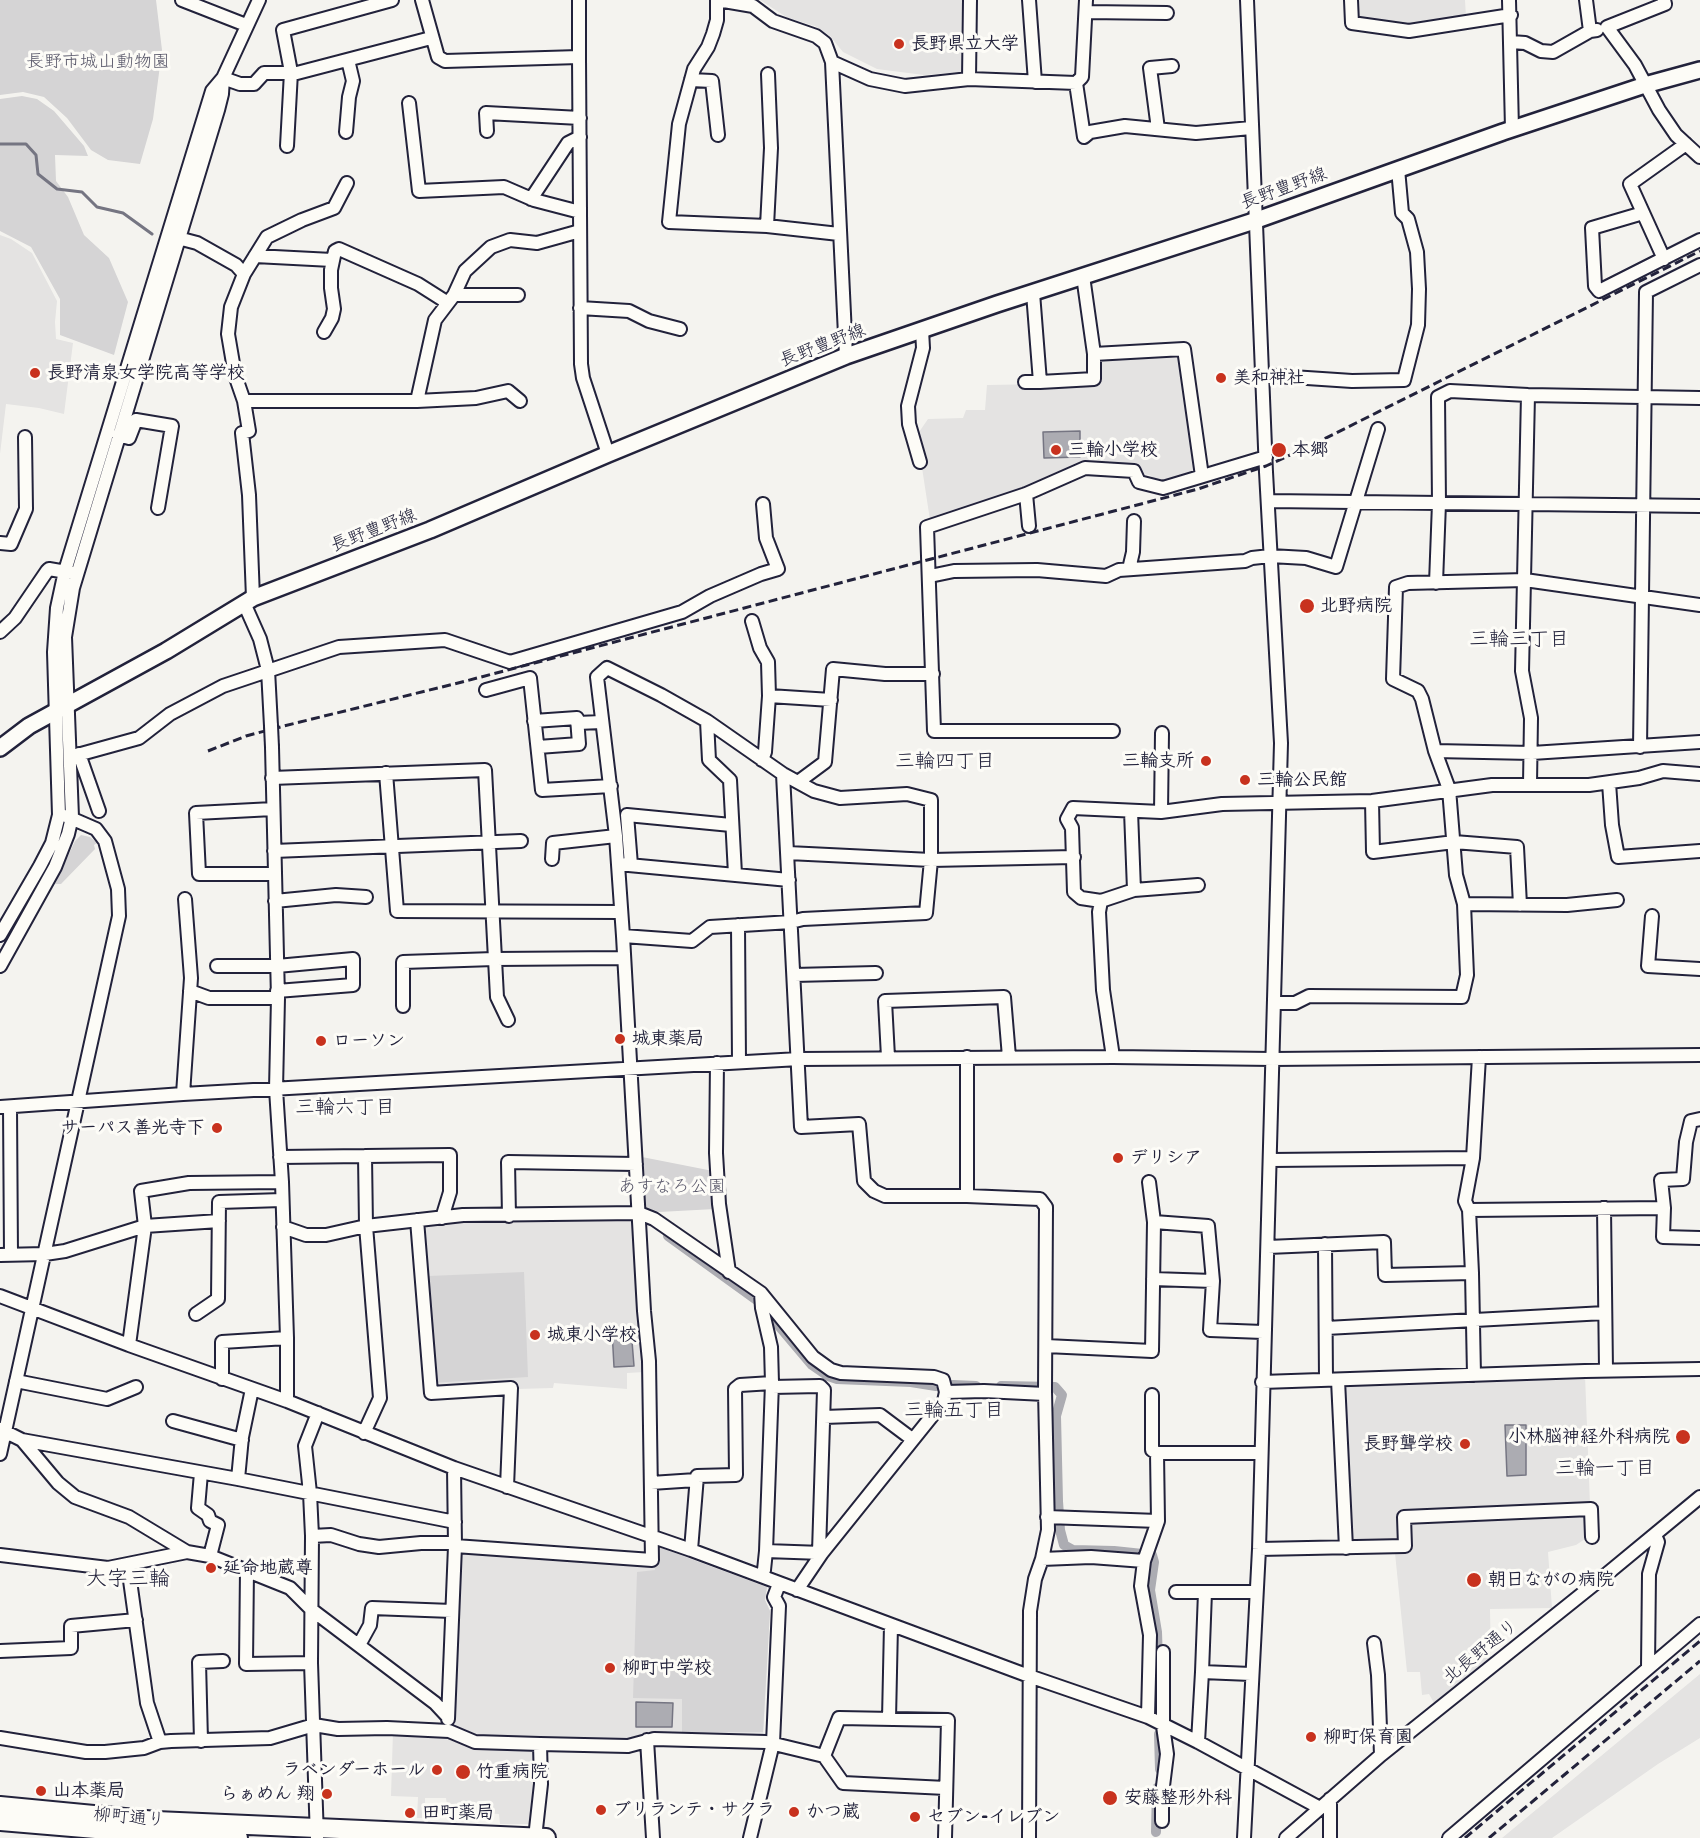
<!DOCTYPE html>
<meta charset="utf-8">
<style>
body{margin:0}
canvas{display:block;background:#f4f3ef}
</style>
<canvas width="1700" height="1838"></canvas>
<script>
const c = document.querySelector('canvas').getContext('2d');
c.lineJoin = 'round';
function fillPath(path, color) {
  c.fillStyle = color;
  c.fill(path, 'evenodd');
}
function poly(rows) {
  const path = new Path2D();
  for (const r of rows) {
    path.moveTo(r[0], r[1]);
    for (let i = 2; i < r.length; i += 2) path.lineTo(r[i], r[i + 1]);
  }
  return path;
}
function trace(path, color, width, dash) {
  c.strokeStyle = color;
  c.lineWidth = width;
  c.lineCap = dash ? 'butt' : 'round';
  c.setLineDash(dash || []);
  c.stroke(path);
}
function write(font, color, halo, rows, align = 'center') {
  c.font = font + ' "Balsamiq Sans","Klee One",sans-serif';
  c.lineWidth = 6;
  c.setLineDash([]);
  c.textBaseline = 'middle';
  c.strokeStyle = halo;
  c.fillStyle = color;
  for (const [text, x, y, turn = 0] of rows) {
    c.save();
    c.translate(x, y);
    c.rotate((+turn || 0) * Math.PI / 180);
    c.textAlign = isNaN(turn) ? turn : align;
    if (halo) c.strokeText(text, 0, 0);
    c.fillText(text, 0, 0);
    c.restore();
  }
}
fillPath(poly([
 [760,0,962,0,961,72,924,75,877,69,843,52,830,36,815,26,788,18],
 [1354,0,1465,0,1466,17,1401,26,1357,20],
 [0,235,11,239,32,253,57,301,55,322,56,339,73,343,64,414,39,408,6,404,0,454],
 [1181,354,1196,475,1165,482,1154,480,1150,475,1141,474,1138,466,1082,465,1025,490,930,520,917,435,928,419,963,418,966,410,985,410,987,385,1102,383,1098,358],
 [629,1218,634,1222,645,1372,627,1373,627,1389,554,1383,553,1388,517,1389,517,1384,435,1388,422,1224,467,1219],
 [1585,1375,1590,1505,1403,1515,1402,1546,1348,1546,1341,1383],
 [1587,1511,1588,1537,1576,1545,1548,1552,1552,1608,1490,1609,1491,1660,1434,1703,1429,1694,1422,1695,1420,1672,1407,1672,1395,1553,1410,1552,1409,1525,1412,1521],
 [457,1551,655,1562,767,1587,765,1600,770,1611,763,1739,627,1744,474,1738,454,1728,452,1724],
 [1700,1674,1700,1738,1658,1764,1552,1838,1502,1838],
 [393,1731,450,1733,536,1748,533,1824,500,1824,499,1814,448,1811,446,1798,425,1798,425,1818,417,1818,418,1797,391,1796]
]), '#e4e3e2');
fillPath(poly([
 [0,0,156,0,162,50,153,119,140,164,108,160,91,150,67,118,44,97,23,92,0,95],
 [22,96,37,99,54,111,84,146,88,156,55,155,56,181,68,197,84,235,109,258,128,302,114,355,60,335,60,299,31,247,0,231,0,99],
 [81,835,90,837,97,843,94,845,95,849,61,884,55,884,75,841],
 [642,1157,713,1171,715,1209,659,1212,646,1207],
 [524,1272,528,1377,432,1383,429,1276],
 [656,1546,767,1587,765,1600,770,1611,763,1732,682,1732,682,1699,633,1698,637,1572,655,1570]
]), '#d5d4d5');
const water = poly([
 [1080,431,1080,457,1044,458,1043,432,1080,431],
 [631,1329,634,1366,614,1367,612,1330,631,1329],
 [1505,1425,1526,1425,1526,1475,1507,1476,1505,1425],
 [636,1702,673,1703,672,1727,636,1727,636,1702]
]);
fillPath(water, '#acacb2');
trace(water, '#757582', 1.5);
trace(poly([
 [0,144,26,144,36,155,38,174,57,189,82,192,97,207,123,213,152,234]
]), '#757582', 3);
trace(poly([
 [668,1236,758,1301,812,1365,828,1376,837,1379,911,1382,936,1386],
 [953,1385,976,1386],
 [1001,1386,1055,1387,1062,1395,1056,1416,1058,1501,1060,1530,1064,1545,1073,1550,1114,1551,1152,1555,1154,1562,1150,1590,1157,1632,1158,1662],
 [1159,1734,1160,1769],
 [1156,1832,1157,1788]
]), '#acacb2', 10);
const minor = poly([
 [182,0,246,25],
 [422,0,438,57,445,61,579,57,581,364,583,378,608,454],
 [717,0,717,20,713,34,708,47,694,69,679,124,669,222,767,226,839,234],
 [718,0,753,6,773,21,816,36,825,43,832,62,846,356],
 [1029,0,1035,82],
 [1351,0,1352,23,1409,31,1511,15],
 [1509,0,1512,129],
 [1586,0,1590,31,1597,30],
 [1664,0,1665,4,1607,27,1635,65,1659,110,1676,135,1700,157],
 [1086,12,1167,13],
 [1511,42,1525,43,1541,51,1553,52,1590,31],
 [579,57,579,0],
 [832,62,870,79,905,86,969,79,1076,83,1082,77,1086,0],
 [223,78,240,84,254,84,264,73,297,73,431,38],
 [969,79,970,0],
 [691,80,712,81,718,135],
 [1076,83,1084,137,1090,132,1125,126,1196,133,1251,128],
 [409,103,419,191,504,187,534,200,580,212],
 [1158,129,1150,68,1172,66],
 [487,131,486,113,580,118],
 [346,132,349,97,353,81,348,60],
 [287,146,291,72,283,30,392,0],
 [531,199,568,143,580,137],
 [1643,213,1592,228,1595,286,1599,291,1700,240],
 [767,226,771,148,768,74],
 [178,238,197,243,236,265,244,274],
 [255,256,332,260],
 [1664,259,1630,184,1686,144],
 [454,295,518,295],
 [580,308,629,311,649,321,680,329],
 [324,332,332,318,334,309,331,288,331,270,335,251,339,249,418,284,448,303],
 [1094,354,1184,349,1202,476],
 [1262,375,1352,381,1404,380,1418,325,1419,289,1417,252,1408,219,1402,213,1398,169],
 [1025,382,1040,382,1033,293],
 [1040,382,1094,379,1094,354,1083,276],
 [1528,395,1522,671,1531,718,1530,784],
 [244,401,417,401,476,398,508,391,520,401],
 [417,401,435,320,454,295,465,271,491,247,510,240,537,243,580,231],
 [118,435,129,438,136,420,172,426,158,508],
 [920,462,909,424,908,406,923,348,922,330],
 [1026,494,1029,526],
 [1268,501,1700,506],
 [0,543,11,544,26,509,25,437],
 [1129,569,1133,552,1134,521],
 [930,576,954,571,1037,570,1106,576,1119,570,1245,561,1252,558,1270,556,1306,558,1336,567,1378,429],
 [1436,583,1439,503,1438,397,1450,391,1528,395,1700,398],
 [253,598,249,495,242,433,249,431,244,401,235,375,228,334,231,307,244,274,267,237,302,220,334,208,347,183],
 [244,603,260,639,268,670,271,726],
 [752,621,760,648,768,662,769,696,765,752,762,760],
 [0,632,15,618,47,571,49,569,72,573],
 [486,690,530,678,542,790,611,786],
 [769,696,831,700],
 [534,721,577,718,579,744,538,747],
 [707,721,709,760,730,780,735,874],
 [577,723,602,722],
 [1113,731,934,731,927,527,1026,494,1085,468,1134,471,1139,482,1163,488,1266,457],
 [272,747,278,998,276,1089,282,1182,287,1338,287,1401],
 [1640,747,1646,292,1700,265],
 [1435,751,1532,753,1700,742],
 [79,754,99,811],
 [70,757,139,738,170,714,223,686,339,647,445,640,510,662,682,612,710,596,761,574,778,569,766,538,763,504],
 [386,773,397,911,621,912],
 [783,774,801,1127,859,1124,864,1181,874,1191,885,1196,967,1196,1040,1199,1046,1207,1045,1391,1048,1530,1042,1559,1035,1579,1030,1611,1029,1838],
 [272,778,485,770,497,997,508,1020],
 [798,782,825,762,833,669,885,674,933,674],
 [1609,783,1612,825,1618,857,1700,851],
 [1372,801,1373,852,1454,842,1517,847,1520,905],
 [273,809,196,813,199,874,274,874],
 [1131,811,1134,890],
 [1161,812,1162,733],
 [274,851,521,841],
 [788,853,931,860,1074,857],
 [552,859,553,843,616,836],
 [618,864,789,880],
 [631,865,627,815,731,825],
 [275,901,336,895,366,897],
 [1101,901,1081,898,1074,892,1072,828,1067,819,1073,808,1161,812,1222,804,1372,801,1492,785,1589,785,1639,778,1663,771,1700,774],
 [1464,904,1567,905,1617,900],
 [1652,916,1648,966,1700,969],
 [738,925,739,1062],
 [0,935,40,866,52,843,59,815,54,652,57,608,65,571,212,91,223,78,259,0],
 [0,966,55,867,68,834,72,817,65,637,73,588,218,110,222,94,223,78],
 [217,966,277,966,353,959,353,985,277,991],
 [794,975,876,973],
 [190,991,209,998,278,998],
 [1274,1003,1295,1003,1309,996,1462,997,1467,975,1464,904,1456,875,1449,789,1435,751,1422,699,1418,691,1393,679,1396,587,1408,583,1525,580,1700,605],
 [403,1006,403,962,494,959,623,958],
 [888,1057,885,1001,1004,997,1009,1057],
 [1113,1057,1103,990,1099,912,1101,901,1134,890,1198,885],
 [717,1063,716,1153,719,1204,729,1272],
 [183,1094,191,978,185,899],
 [0,1107,183,1094,799,1059,1113,1057,1273,1059,1700,1055],
 [10,1107,11,1255],
 [1700,1119,1691,1121,1686,1142,1683,1179,1661,1180,1664,1208,1663,1237,1700,1238],
 [280,1157,450,1155,450,1192,442,1218],
 [1271,1160,1473,1158],
 [967,1196,967,1057],
 [1604,1208,1606,1370],
 [1469,1210,1664,1208],
 [509,1216,508,1162,636,1164],
 [417,1220,431,1393,511,1388,507,1487],
 [1154,1222,1208,1226,1213,1281,1210,1330,1263,1332],
 [283,1227,306,1235,326,1235,366,1226,463,1215,639,1213,654,1219,761,1293,813,1357,831,1370,841,1373,934,1377,943,1380,946,1392,944,1401,822,1553,797,1590],
 [1325,1244,1326,1380],
 [1268,1247,1384,1242,1385,1275,1472,1273],
 [0,1255,45,1254,65,1251,145,1226,219,1221],
 [1153,1279,1213,1281],
 [761,1293,762,1308,771,1347,772,1383,766,1551,764,1570,761,1576],
 [0,1296,129,1345,287,1401,454,1468,691,1550,1029,1676,1148,1717,1198,1742,1320,1808],
 [196,1314,218,1299,219,1202,282,1200],
 [1326,1328,1605,1313],
 [129,1345,145,1226,141,1191,189,1183,282,1182],
 [1046,1346,1152,1351,1154,1222,1149,1182],
 [1474,1375,1472,1273,1469,1210,1465,1201,1473,1158,1479,1057],
 [222,1379,222,1342,287,1338],
 [1338,1380,1346,1548],
 [16,1381,107,1399,136,1387],
 [1262,1382,1585,1371,1700,1369],
 [772,1387,820,1386,824,1390,819,1552],
 [946,1392,984,1391,1045,1394],
 [824,1417,880,1415,912,1439],
 [173,1421,242,1440],
 [0,1429,22,1440,238,1479,455,1522],
 [364,1433,380,1398,366,1226,365,1156],
 [22,1440,58,1483,75,1497,129,1517,187,1552,210,1556,290,1588,312,1610,435,1703,448,1717],
 [1157,1453,1261,1453],
 [0,1454,119,916,118,889,105,841,96,829,66,816],
 [201,1473,198,1508,208,1515,210,1521,218,1525,210,1556],
 [238,1479,242,1437,252,1389],
 [651,1483,696,1480],
 [1047,1517,1158,1521],
 [312,1536,331,1535,359,1544,379,1547,421,1543,455,1543],
 [455,1546,652,1560,649,1361,644,1311,623,936,616,836,597,677,607,668,661,695,707,721,783,774,814,791,840,798,907,794,931,800,931,860,926,913,803,919,791,922,710,927,692,941,623,936],
 [1259,1549,1405,1546,1404,1517,1591,1509,1592,1537],
 [691,1550,697,1476,736,1475,735,1389,740,1385,772,1383],
 [766,1551,822,1553],
 [0,1555,108,1568,187,1552],
 [1042,1559,1091,1557,1144,1561],
 [128,1566,147,1703,160,1742],
 [247,1569,246,1664,311,1663],
 [1176,1592,1256,1592],
 [1374,1643,1378,1675,1381,1755],
 [359,1645,370,1625,372,1608,452,1611],
 [0,1651,71,1648,71,1626,136,1620],
 [1648,1667,1649,1574,1658,1542,1655,1535],
 [1202,1672,1205,1592],
 [1148,1717,1150,1635,1141,1586,1144,1561,1158,1521,1157,1453,1152,1450,1152,1395],
 [448,1719,455,1546,454,1468],
 [889,1719,891,1625],
 [0,1738,86,1752,105,1752,144,1748,160,1742,171,1741,270,1738,314,1725,338,1729,387,1728,449,1731,475,1742,540,1744,628,1746,654,1739,766,1742,824,1756,843,1783,946,1788],
 [647,1740,653,1838],
 [201,1741,199,1662,223,1661],
 [1198,1742,1202,1672,1251,1674],
 [824,1756,839,1718,948,1720,945,1838],
 [1330,1799,1330,1838],
 [1162,1821,1162,1794,1167,1754,1163,1726,1163,1652],
 [317,1838,311,1663,312,1536,310,1493,305,1446,318,1413],
 [535,1838,541,1784,540,1744],
 [750,1838,773,1743,779,1606,774,1597,779,1584],
 [1244,1838,1259,1549,1281,743,1266,472,1247,0],
 [1286,1838,1381,1755,1602,1578,1700,1497],
 [1449,1838,1700,1624]
]);
const major = poly([
 [0,748,29,726,166,651,253,598,430,530,608,454,846,356,997,304,1254,221,1503,132,1645,85,1700,70]
]);
const highway = poly([
 [0,1806,156,1821,546,1838],
 [0,1821,155,1834,238,1838]
]);
trace(minor, '#22223b', 16);
trace(major, '#22223b', 20);
trace(highway, '#22223b', 22);
trace(minor, '#fdfcf7', 12);
trace(major, '#fdfcf7', 15);
trace(highway, '#fdfcf7', 18);
trace(poly([
 [208,751,246,736,284,726,462,682,1198,489,1266,466,1308,447,1700,251],
 [1465,1838,1700,1641],
 [1489,1838,1700,1661]
]), '#22223b', 3, [9, 4.5]);
const minorBridge = poly([
 [271,726,272,747]
]);
trace(minorBridge, '#22223b', 16, []);
trace(minorBridge, '#fdfcf7', 12);
for (const [x, y, r, color] of [
 [899,44,6,"#c8321e"],
 [35,373,6,"#c8321e"],
 [1221,378,6,"#c8321e"],
 [1056,450,6,"#c8321e"],
 [1279,450,8,"#c8321e"],
 [1307,606,8,"#c8321e"],
 [1206,761,6,"#c8321e"],
 [1245,780,6,"#c8321e"],
 [620,1039,6,"#c8321e"],
 [321,1041,6,"#c8321e"],
 [217,1128,6,"#c8321e"],
 [1118,1158,6,"#c8321e"],
 [535,1335,6,"#c8321e"],
 [1683,1437,8,"#c8321e"],
 [1465,1444,6,"#c8321e"],
 [211,1568,6,"#c8321e"],
 [1474,1580,8,"#c8321e"],
 [610,1668,6,"#c8321e"],
 [1311,1737,6,"#c8321e"],
 [437,1770,6,"#c8321e"],
 [463,1772,8,"#c8321e"],
 [41,1791,6,"#c8321e"],
 [327,1794,6,"#c8321e"],
 [1110,1798,8,"#c8321e"],
 [601,1810,6,"#c8321e"],
 [794,1812,6,"#c8321e"],
 [410,1813,6,"#c8321e"],
 [915,1817,6,"#c8321e"]
]) {
  const dot = new Path2D();
  dot.arc(x, y, r, 0, 2 * Math.PI);
  c.fillStyle = color;
  c.fill(dot);
  trace(dot, '#fdfcf7', 2);
}
write('bold 18px', '#22223b', '#fdfcf7', [
 ["長野県立大学",911,44],
 ["長野清泉女学院高等学校",47,373],
 ["美和神社",1233,378],
 ["三輪小学校",1068,450],
 ["本郷",1292,450],
 ["北野病院",1320,606],
 ["三輪支所",1194,761,"right"],
 ["三輪公民館",1257,780],
 ["城東薬局",632,1039],
 ["ローソン",333,1041],
 ["サーパス善光寺下",205,1128,"right"],
 ["デリシア",1130,1158],
 ["城東小学校",547,1335],
 ["小林脳神経外科病院",1670,1437,"right"],
 ["長野聾学校",1453,1444,"right"],
 ["延命地蔵尊",223,1568],
 ["朝日ながの病院",1488,1580],
 ["柳町中学校",622,1668],
 ["柳町保育園",1323,1737],
 ["ラベンダーホール",425,1770,"right"],
 ["竹重病院",476,1772],
 ["山本薬局",53,1791],
 ["らぁめん 翔",315,1794,"right"],
 ["安藤整形外科",1124,1798],
 ["ブリランテ・サクラ",613,1810],
 ["かつ蔵",806,1812],
 ["田町薬局",422,1813],
 ["セブン-イレブン",927,1817]
], 'left');
write('18px', '#585769', '#fdfcf7', [
 ["長野市城山動物園",98,62],
 ["あすなろ公園",672,1187]
]);
write('18px', '#22223b', '#fdfcf7', [
 ["長野豊野線",1284,189,-20],
 ["長野豊野線",823,346,-21],
 ["長野豊野線",374,531,-21],
 ["北長野通り",1481,1652,-39],
 ["柳町通り",129,1818,5]
]);
write('20px', '#22223b', '#fdfcf7', [
 ["三輪三丁目",1519,640],
 ["三輪四丁目",945,762],
 ["三輪六丁目",345,1108],
 ["三輪五丁目",954,1411],
 ["三輪一丁目",1605,1469]
]);
write('21px', '#22223b', '#fdfcf7', [
 ["大字三輪",128,1580]
]);
</script>
